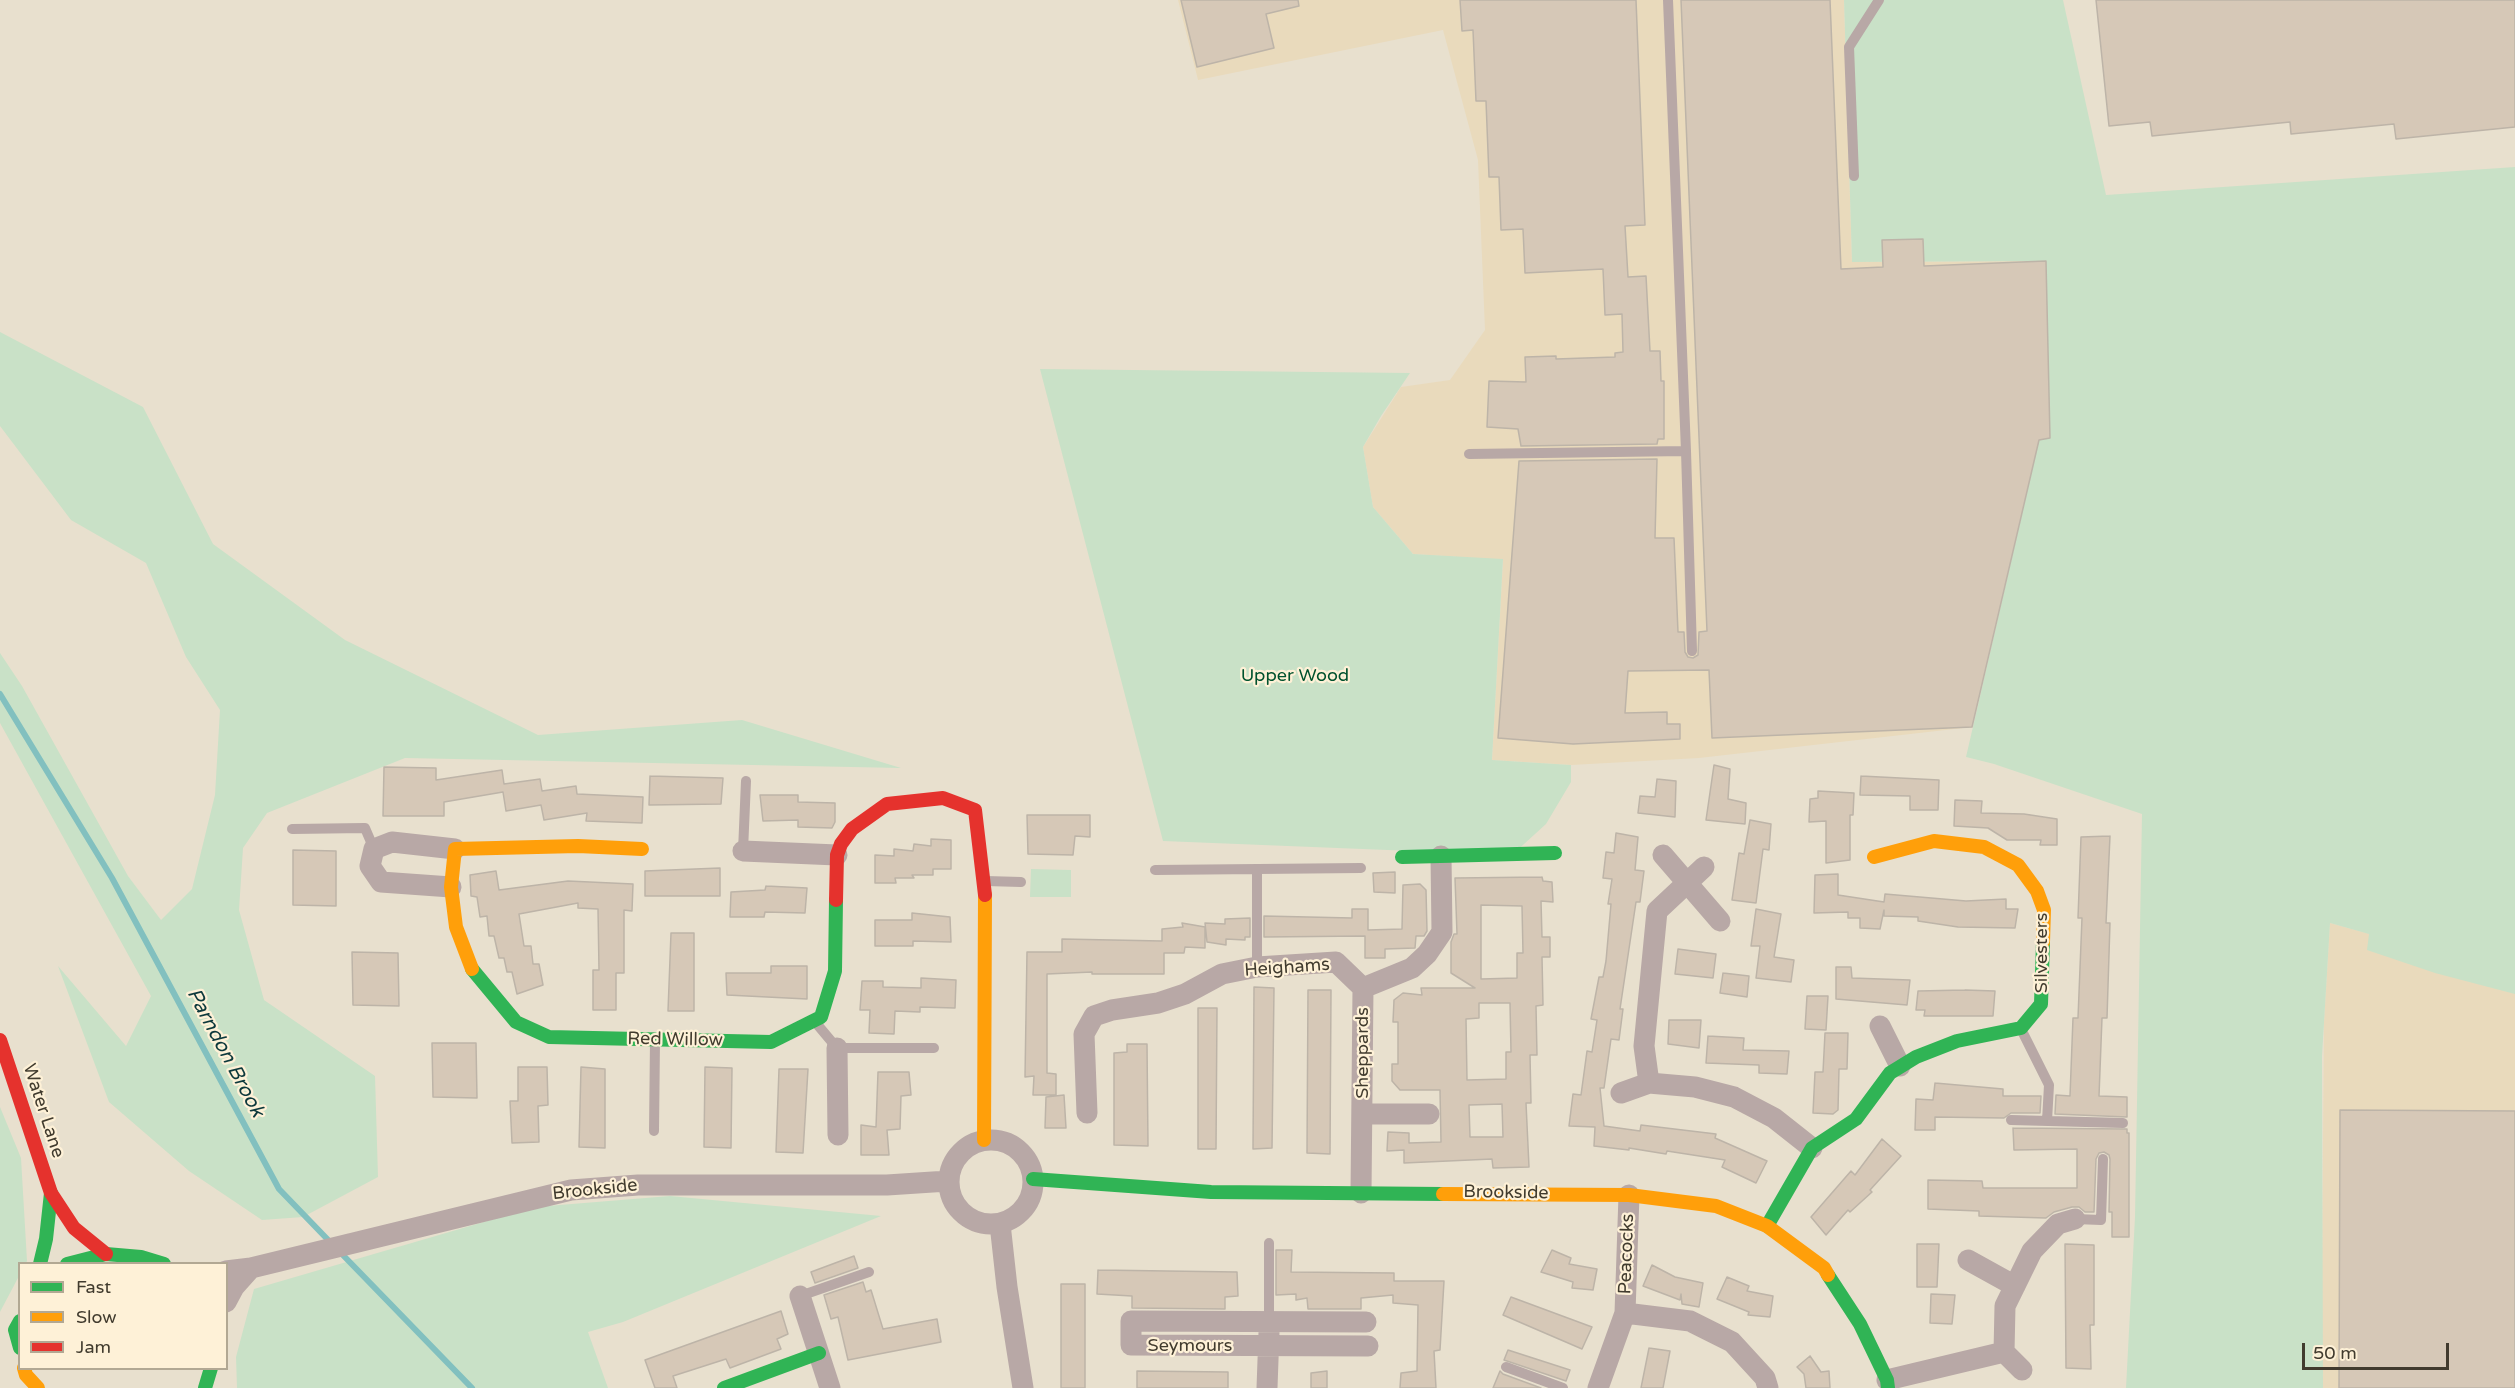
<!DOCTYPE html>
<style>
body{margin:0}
#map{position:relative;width:2515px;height:1388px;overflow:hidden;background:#e8e0ce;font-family:"Varela Round",sans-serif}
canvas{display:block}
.legend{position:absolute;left:18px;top:1262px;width:210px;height:108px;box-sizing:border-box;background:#fef1d7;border:2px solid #b2a893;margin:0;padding:8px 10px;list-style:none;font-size:18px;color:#413b2e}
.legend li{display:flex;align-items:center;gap:12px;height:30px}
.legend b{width:30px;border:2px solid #b2a893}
.scale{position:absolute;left:2302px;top:1343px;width:147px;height:27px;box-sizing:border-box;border:3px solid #413b2e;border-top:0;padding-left:8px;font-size:18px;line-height:21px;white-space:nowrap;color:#413b2e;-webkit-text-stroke:4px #fef1d7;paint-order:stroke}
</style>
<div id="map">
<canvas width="2515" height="1388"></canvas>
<ul class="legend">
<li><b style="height:8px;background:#30b455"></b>Fast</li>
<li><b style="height:8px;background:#ff9f0a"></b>Slow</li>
<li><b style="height:8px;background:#e5322d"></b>Jam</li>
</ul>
<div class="scale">50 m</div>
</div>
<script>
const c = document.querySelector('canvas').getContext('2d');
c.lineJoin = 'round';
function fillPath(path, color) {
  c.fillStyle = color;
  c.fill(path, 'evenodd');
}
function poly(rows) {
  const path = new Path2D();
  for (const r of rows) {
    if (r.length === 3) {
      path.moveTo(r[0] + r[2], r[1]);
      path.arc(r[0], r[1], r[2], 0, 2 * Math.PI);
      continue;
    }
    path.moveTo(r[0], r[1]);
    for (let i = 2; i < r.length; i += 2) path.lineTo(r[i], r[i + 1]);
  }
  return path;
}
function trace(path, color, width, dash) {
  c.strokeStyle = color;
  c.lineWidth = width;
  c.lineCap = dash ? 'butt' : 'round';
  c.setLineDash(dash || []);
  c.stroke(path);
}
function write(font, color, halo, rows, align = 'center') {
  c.font = font + ' "Varela Round",sans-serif';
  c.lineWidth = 4.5;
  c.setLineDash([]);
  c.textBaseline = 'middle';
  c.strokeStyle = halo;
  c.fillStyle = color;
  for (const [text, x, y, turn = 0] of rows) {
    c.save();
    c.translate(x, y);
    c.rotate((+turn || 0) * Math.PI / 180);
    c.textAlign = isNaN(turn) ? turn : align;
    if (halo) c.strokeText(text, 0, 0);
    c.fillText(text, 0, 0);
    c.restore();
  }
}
fillPath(poly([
 [1178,0,1844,0,1852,262,2046,261,2039,440,1972,727,1699,758,1571,765,1492,760,1503,560,1413,554,1373,507,1363,447,1401,387,1450,380,1485,330,1478,160,1443,30,1198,80],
 [2330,923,2515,974,2515,1388,2321,1388,2324,1022]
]), '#e9dabc');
fillPath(poly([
 [1844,0,2063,0,2106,195,2515,167,2515,994,2435,973,2367,950,2369,934,2330,923,2322,1056,2323,1388,2126,1388,2135,1217,2142,814,1994,764,1966,757,2039,440,2046,261,1852,262],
 [0,332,143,407,213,544,345,640,538,735,742,720,901,768,405,758,267,813,243,848,239,910,264,1000,375,1076,378,1177,303,1217,262,1220,189,1171,109,1102,58,966,126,1046,151,996,0,723,0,653,22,686,128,876,161,920,192,889,215,795,220,710,186,657,146,563,71,520,0,426],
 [1040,369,1410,373,1381,416,1363,447,1373,507,1413,554,1503,559,1492,760,1571,765,1571,782,1546,824,1512,855,1163,841],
 [1031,869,1071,870,1071,897,1030,897],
 [0,1107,21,1158,27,1261,26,1263,20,1264,19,1276,0,1312],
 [670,1196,881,1216,623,1322,588,1332,608,1388,237,1388,236,1357,254,1289,535,1207]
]), '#c9e1c7');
trace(poly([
 [0,694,112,878,279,1189,332,1244],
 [339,1251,472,1388]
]), '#82c0bf', 6);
const building = poly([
 [1181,0,1298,0,1299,6,1266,14,1274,48,1197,67,1181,0],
 [1460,0,1636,0,1645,225,1625,226,1628,277,1646,276,1650,351,1660,351,1661,381,1664,381,1664,439,1658,439,1657,444,1521,446,1518,429,1487,427,1489,381,1526,382,1525,357,1556,356,1556,359,1615,357,1615,353,1623,352,1622,314,1605,315,1603,269,1525,273,1523,229,1501,230,1499,177,1489,177,1486,101,1476,101,1473,30,1462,31,1460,0],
 [1681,0,1830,0,1841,269,1883,267,1882,240,1923,239,1924,266,2046,261,2050,438,2039,440,1972,727,1712,738,1709,670,1628,671,1625,713,1667,712,1667,724,1680,724,1680,739,1573,744,1498,738,1519,461,1657,459,1655,538,1674,538,1678,632,1684,632,1685,652,1688,657,1693,658,1698,655,1699,632,1707,631,1681,0],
 [2096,0,2515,0,2515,127,2396,139,2394,124,2291,134,2290,122,2152,136,2150,122,2109,126,2096,0],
 [1714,765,1730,769,1728,799,1746,803,1745,824,1706,820,1714,765],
 [384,767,436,768,436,780,502,770,504,784,540,779,542,791,576,786,577,794,643,797,642,823,586,821,587,813,544,820,541,805,506,811,503,792,444,802,444,816,383,816,384,767],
 [650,776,723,778,721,804,649,805,650,776],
 [1861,776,1939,780,1938,810,1910,810,1910,796,1860,795,1861,776],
 [1657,779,1676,781,1675,817,1638,813,1640,796,1655,797,1657,779],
 [1818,791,1854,793,1853,815,1850,815,1850,860,1826,863,1826,821,1809,822,1810,799,1818,798,1818,791],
 [760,795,798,795,798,802,835,803,835,822,832,828,798,827,798,820,763,821,760,795],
 [1955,800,1982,801,1981,813,2024,814,2057,819,2057,845,2040,845,2041,840,2007,840,1988,828,1954,826,1955,800],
 [1027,815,1090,815,1090,837,1075,836,1073,855,1028,854,1027,815],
 [1750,820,1771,824,1769,850,1763,849,1756,903,1732,900,1739,853,1744,854,1750,820],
 [1616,833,1638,837,1635,870,1644,871,1640,902,1636,902,1620,1009,1623,1009,1619,1040,1611,1039,1604,1088,1600,1088,1604,1126,1640,1131,1641,1125,1716,1134,1715,1138,1767,1161,1756,1183,1722,1167,1725,1160,1667,1151,1666,1154,1629,1148,1629,1150,1594,1146,1595,1127,1569,1126,1573,1094,1581,1095,1587,1051,1592,1052,1597,1020,1591,1019,1599,977,1603,977,1606,961,1611,904,1608,904,1612,879,1603,878,1606,852,1614,853,1616,833],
 [2110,836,2106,923,2110,923,2107,1018,2102,1018,2099,1096,2127,1097,2127,1117,2055,1114,2056,1095,2070,1096,2073,1018,2078,1018,2082,918,2078,918,2081,837,2110,836],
 [931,839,951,840,951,869,933,869,933,875,912,875,914,878,895,878,896,883,875,883,875,855,894,856,894,849,913,851,914,844,931,846,931,839],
 [293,850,336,851,336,906,293,905,293,850],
 [720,868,720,896,645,896,645,871,720,868],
 [496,871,499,890,568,881,633,884,632,911,624,910,624,973,616,973,616,1010,593,1010,593,970,599,970,598,909,578,908,578,903,519,914,524,946,531,946,533,964,539,964,543,985,517,994,512,972,507,972,504,958,499,958,494,936,489,936,487,916,480,917,477,897,471,896,470,875,496,871],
 [1395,872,1395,893,1374,892,1373,873,1395,872],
 [1838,874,1838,895,1884,902,1885,894,1966,901,2006,899,2006,909,2018,909,2015,928,1958,927,1918,921,1918,917,1884,916,1884,910,1880,929,1860,928,1860,918,1848,918,1848,912,1814,913,1815,875,1838,874],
 [1542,877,1543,881,1552,882,1553,902,1541,901,1542,937,1550,937,1550,957,1542,957,1543,1005,1536,1006,1537,1055,1530,1055,1531,1103,1526,1103,1529,1167,1493,1168,1492,1159,1404,1163,1404,1150,1387,1151,1388,1132,1409,1133,1409,1143,1441,1142,1440,1090,1400,1090,1392,1081,1392,1064,1398,1064,1398,1022,1393,1022,1394,1000,1403,993,1422,995,1421,988,1475,988,1451,973,1451,942,1454,934,1457,934,1455,878,1542,877],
 [1481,905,1522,906,1523,953,1517,953,1517,978,1481,979,1481,905],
 [1479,1003,1510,1003,1511,1052,1506,1052,1506,1079,1467,1080,1466,1019,1479,1018,1479,1003],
 [1502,1104,1503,1137,1470,1137,1469,1105,1502,1104],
 [1420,884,1426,890,1427,931,1424,936,1416,936,1415,948,1385,949,1385,958,1365,958,1365,936,1264,937,1264,916,1352,918,1352,909,1368,909,1368,930,1402,929,1403,885,1420,884],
 [766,886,807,888,805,913,765,912,764,917,730,917,731,892,765,890,766,886],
 [1756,909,1781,914,1774,957,1794,960,1791,982,1756,978,1760,946,1751,946,1756,909],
 [912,913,950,917,951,942,913,941,913,946,875,946,875,920,912,920,912,913],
 [1250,918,1250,937,1245,937,1245,940,1226,939,1226,945,1207,942,1205,923,1225,924,1225,919,1250,918],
 [1182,923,1205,927,1205,948,1185,947,1184,953,1164,953,1164,974,1092,974,1092,972,1047,974,1047,1073,1056,1074,1056,1095,1033,1095,1034,1076,1025,1077,1027,952,1062,952,1062,939,1162,941,1162,929,1183,927,1182,923],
 [671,933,694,933,694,1011,668,1011,671,933],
 [1678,949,1716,954,1713,978,1675,974,1678,949],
 [352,952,398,953,399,1006,353,1005,352,952],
 [771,966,807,966,807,999,727,995,726,973,771,973,771,966],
 [1836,967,1851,967,1852,978,1910,980,1907,1005,1836,999,1836,967],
 [1723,973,1749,976,1747,997,1720,993,1723,973],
 [921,978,956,980,955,1008,920,1007,920,1012,895,1011,894,1034,869,1033,870,1010,860,1010,862,981,883,981,883,987,921,988,921,978],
 [1254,987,1274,988,1272,1148,1253,1149,1254,987],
 [1308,990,1331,990,1330,1154,1307,1153,1308,990],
 [1965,990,1995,991,1993,1016,1924,1016,1925,1010,1916,1010,1918,991,1965,990],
 [1807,996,1828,996,1826,1030,1805,1029,1807,996],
 [1198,1008,1217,1008,1216,1149,1198,1149,1198,1008],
 [1669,1020,1701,1020,1699,1048,1668,1044,1669,1020],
 [1825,1033,1848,1033,1847,1069,1839,1069,1838,1110,1833,1114,1813,1113,1815,1072,1823,1072,1825,1033],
 [1708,1036,1744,1038,1743,1050,1789,1051,1787,1074,1759,1073,1759,1065,1706,1063,1708,1036],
 [432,1043,476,1043,477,1098,433,1097,432,1043],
 [1127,1044,1147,1044,1148,1146,1114,1145,1114,1053,1127,1052,1127,1044],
 [518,1067,547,1067,548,1105,538,1106,539,1142,512,1143,510,1101,518,1101,518,1067],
 [581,1067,605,1069,605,1148,579,1147,581,1067],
 [705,1067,732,1068,731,1148,704,1147,705,1067],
 [779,1069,808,1069,803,1153,776,1152,779,1069],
 [878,1072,909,1072,911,1095,901,1096,900,1129,887,1130,889,1155,861,1155,861,1125,876,1127,878,1072],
 [1935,1083,2003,1089,2003,1096,2041,1096,2040,1113,2011,1113,2004,1118,1935,1117,1935,1130,1915,1130,1916,1099,1933,1100,1935,1083],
 [1064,1095,1066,1128,1045,1128,1046,1097,1064,1095],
 [2340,1110,2515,1111,2515,1388,2339,1388,2340,1110],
 [2013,1128,2127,1129,2127,1133,2129,1133,2129,1237,2112,1237,2112,1212,2109,1212,2110,1159,2109,1155,2104,1152,2099,1153,2096,1159,2094,1212,2085,1212,2079,1207,2072,1207,2054,1212,2046,1218,1979,1216,1979,1211,1928,1209,1928,1180,1982,1181,1983,1188,2077,1188,2077,1149,2014,1150,2013,1128],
 [1882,1139,1901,1156,1870,1190,1872,1192,1850,1212,1848,1210,1826,1235,1811,1217,1851,1171,1855,1175,1882,1139],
 [1917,1244,1939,1244,1937,1287,1917,1287,1917,1244],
 [2065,1244,2094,1245,2094,1325,2090,1325,2091,1369,2066,1368,2065,1244],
 [1276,1250,1292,1250,1291,1272,1394,1273,1394,1281,1444,1281,1440,1350,1434,1351,1436,1388,1400,1388,1401,1373,1417,1371,1418,1305,1393,1303,1393,1295,1361,1298,1361,1309,1308,1309,1307,1298,1296,1300,1296,1294,1276,1295,1276,1250],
 [1552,1250,1571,1258,1569,1264,1597,1269,1593,1290,1572,1288,1573,1282,1541,1272,1552,1250],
 [854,1256,858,1268,815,1283,811,1272,854,1256],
 [1652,1265,1675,1277,1703,1283,1699,1307,1682,1304,1681,1294,1680,1300,1643,1286,1652,1265],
 [1098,1270,1237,1272,1238,1296,1225,1297,1225,1309,1132,1308,1132,1296,1097,1294,1098,1270],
 [1727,1277,1749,1286,1747,1291,1773,1296,1770,1317,1748,1315,1749,1312,1717,1299,1727,1277],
 [863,1282,866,1292,871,1290,883,1329,937,1319,941,1342,848,1360,838,1317,831,1319,824,1295,863,1282],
 [1061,1284,1085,1284,1085,1388,1061,1388,1061,1284],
 [1931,1294,1955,1295,1952,1324,1930,1323,1931,1294],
 [1511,1297,1592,1327,1582,1349,1503,1315,1511,1297],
 [781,1311,788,1334,777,1339,781,1349,730,1368,726,1359,673,1376,677,1388,655,1388,645,1360,781,1311],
 [1649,1348,1670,1351,1663,1388,1641,1388,1649,1348],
 [1508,1350,1570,1370,1566,1381,1504,1360,1508,1350],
 [1810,1356,1821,1372,1829,1371,1830,1388,1806,1388,1804,1374,1797,1367,1810,1356],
 [1137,1371,1228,1372,1228,1388,1137,1388,1137,1371],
 [1327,1371,1327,1388,1311,1388,1311,1373,1327,1371],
 [1500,1371,1503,1374,1541,1388,1493,1388,1500,1371]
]);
fillPath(building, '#d6c8b7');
trace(building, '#bdb4a8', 1.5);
trace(poly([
 [1854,176,1849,47,1879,0],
 [1686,451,1692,651],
 [1469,454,1686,451,1668,0],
 [292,829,365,828,374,849],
 [743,851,746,781],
 [1257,869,1257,967],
 [1155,870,1361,868],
 [986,881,1021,882],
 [816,1023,837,1048,934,1048],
 [2021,1029,2049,1085,2047,1121],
 [2011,1120,2123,1123],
 [654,1131,655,1041],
 [2075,1219,2101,1220,2103,1159],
 [800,1296,869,1272],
 [1269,1322,1269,1243],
 [1506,1367,1563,1388]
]), '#b8a8a6', 10);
trace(poly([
 [743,851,837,855],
 [1663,855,1720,921],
 [451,887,381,882,370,866,374,849,392,842,455,849],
 [1880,1026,1900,1066],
 [837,1048,838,1135],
 [1649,1083,1644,1046,1657,911,1704,867],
 [1621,1093,1649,1083,1695,1087,1734,1097,1774,1118,1812,1148],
 [1087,1113,1084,1034,1094,1016,1112,1010,1158,1003,1185,994,1222,974,1257,967,1336,962,1363,988],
 [1362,1114,1429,1114],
 [991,1182,42],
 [1361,1193,1363,988,1412,968,1427,954,1442,932,1441,856],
 [1000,1224,1007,1287,1023,1388],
 [1968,1260,2015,1286],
 [226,1271,251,1268,571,1190,638,1185,887,1185,948,1181],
 [800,1296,830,1388],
 [226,1302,234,1287,251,1268],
 [1625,1313,1690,1321,1732,1342,1765,1378,1768,1388],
 [1366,1322,1131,1321,1131,1345,1368,1346],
 [2004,1352,2022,1370],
 [1887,1380,2004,1352,2005,1306,2032,1251,2058,1224,2075,1219],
 [1267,1388,1269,1332],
 [1598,1388,1625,1313,1629,1195]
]), '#b8a8a6', 21);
trace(poly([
 [1402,857,1555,853],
 [472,969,516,1022,549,1037,771,1042,821,1017,835,971,836,900],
 [1033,1179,1211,1192,1443,1194],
 [1767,1226,1812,1148,1856,1119,1890,1073,1916,1057,1957,1041,2021,1028,2041,1004,2043,942],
 [40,1264,46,1239,51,1193],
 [67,1264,106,1254,141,1257,164,1264],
 [1828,1275,1860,1324,1887,1380,1888,1388],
 [20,1321,15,1330,20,1348],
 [205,1388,211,1368],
 [724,1388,819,1353]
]), '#30b455', 14);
trace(poly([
 [1874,857,1934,841,1984,847,2018,865,2037,891,2044,910,2043,942],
 [472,969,456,927,451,887,455,849,578,846,642,849],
 [984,1140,985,895],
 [1443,1194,1629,1195,1716,1206,1767,1226,1824,1268,1828,1275],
 [24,1368,26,1375,38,1388]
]), '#ff9f0a', 14);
trace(poly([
 [836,900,837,855,841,844,852,829,887,804,943,798,975,810,985,895],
 [0,1040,51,1193,74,1228,106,1254]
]), '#e5322d', 14);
write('18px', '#00522e', '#fef1d7', [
 ["Upper Wood",1295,676]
]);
write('18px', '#413b2e', '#fef1d7', [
 ["Silvesters",2042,953,-90],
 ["Heighams",1287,968,-4],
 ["Red Willow",675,1040,1],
 ["Sheppards",1363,1053,-90],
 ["Water Lane",43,1111,72],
 ["Brookside",595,1190,-6],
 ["Brookside",1506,1193,1],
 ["Peacocks",1627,1254,-88],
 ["Seymours",1190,1346]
]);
write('italic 20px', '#0d393c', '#fef1d7', [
 ["Parndon Brook",225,1053,62]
]);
</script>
